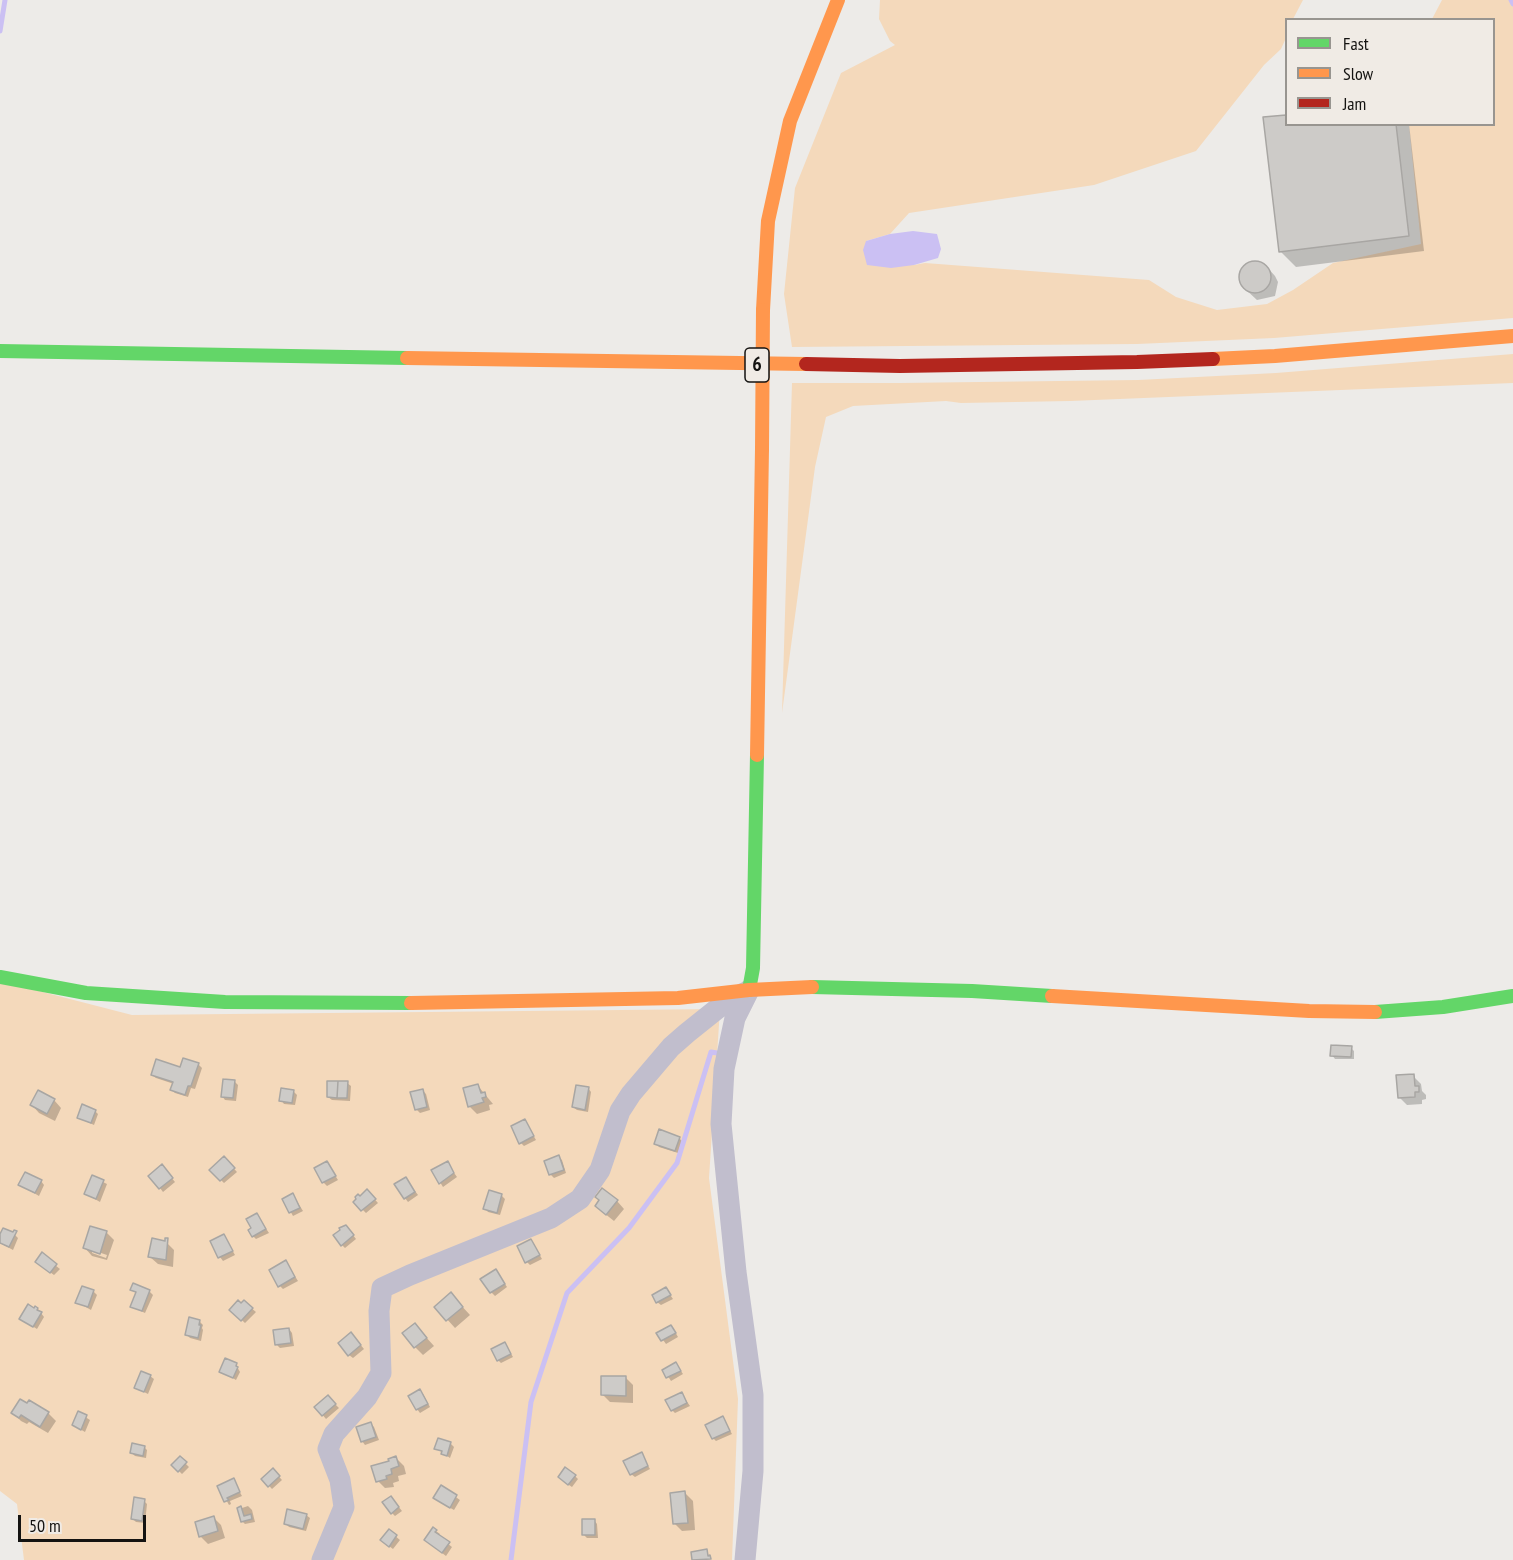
<!DOCTYPE html>
<style>
body{margin:0}
#map{position:relative;width:1513px;height:1560px;overflow:hidden;background:#edebe8;font-family:"PT Sans Narrow",sans-serif}
canvas{display:block}
.legend{position:absolute;left:1285px;top:18px;width:210px;height:108px;box-sizing:border-box;background:#f0ebe5;border:2px solid #989590;margin:0;padding:8px 10px;list-style:none;font-size:18px;color:#141311}
.legend li{display:flex;align-items:center;gap:12px;height:30px}
.legend b{width:30px;border:2px solid #989590}
.scale{position:absolute;left:18px;top:1515px;width:128px;height:27px;box-sizing:border-box;border:3px solid #141311;border-top:0;padding-left:8px;font-size:18px;line-height:21px;white-space:nowrap;color:#141311;-webkit-text-stroke:4px #f0ebe5;paint-order:stroke}
</style>
<div id="map">
<canvas width="1513" height="1560"></canvas>
<ul class="legend">
<li><b style="height:8px;background:#63d668"></b>Fast</li>
<li><b style="height:8px;background:#ff974d"></b>Slow</li>
<li><b style="height:8px;background:#b3261e"></b>Jam</li>
</ul>
<div class="scale">50 m</div>
</div>
<script>
const c = document.querySelector('canvas').getContext('2d');
c.lineJoin = 'round';
function fillPath(path, color) {
  c.fillStyle = color;
  c.fill(path, 'evenodd');
}
function poly(rows) {
  const path = new Path2D();
  for (const r of rows) {
    if (r.length === 3) {
      path.moveTo(r[0] + r[2], r[1]);
      path.arc(r[0], r[1], r[2], 0, 2 * Math.PI);
      continue;
    }
    path.moveTo(r[0], r[1]);
    for (let i = 2; i < r.length; i += 2) path.lineTo(r[i], r[i + 1]);
  }
  return path;
}
function trace(path, color, width, dash) {
  c.strokeStyle = color;
  c.lineWidth = width;
  c.lineCap = dash ? 'butt' : 'round';
  c.setLineDash(dash || []);
  c.stroke(path);
}
function write(font, color, halo, rows, align = 'center') {
  c.font = font + ' "PT Sans Narrow",sans-serif';
  c.lineWidth = 4.5;
  c.setLineDash([]);
  c.textBaseline = 'middle';
  c.strokeStyle = halo;
  c.fillStyle = color;
  for (const [text, x, y, turn = 0] of rows) {
    c.save();
    c.translate(x, y);
    c.rotate((+turn || 0) * Math.PI / 180);
    c.textAlign = isNaN(turn) ? turn : align;
    if (halo) c.strokeText(text, 0, 0);
    c.fillText(text, 0, 0);
    c.restore();
  }
}
fillPath(poly([
 [880,0,1303,0,1293,19,1286,20,1286,38,1281,49,1264,65,1196,151,1094,185,909,213,890,234,866,241,914,265,925,263,1149,280,1176,297,1217,310,1267,304,1293,290,1333,263,1421,244,1409,125,1494,124,1494,20,1432,19,1442,0,1513,0,1513,318,1274,338,1137,344,792,347,784,294,795,188,841,73,895,45,890,41,879,19],
 [1513,354,1513,383,1070,401,961,403,946,401,853,406,826,417,815,467,782,713,792,383,900,383,1138,380,1276,373],
 [0,981,132,1015,720,1009,709,1178,738,1399,732,1560,24,1560,17,1504,0,1491]
]), '#f4d9bb');
fillPath(poly([
 [913,231,937,234,941,249,938,258,914,265,891,268,867,265,863,250,866,241,890,234]
]), '#cbc0f3');
fillPath(poly([
 [1286,116,1286,124,1409,124,1424,251,1296,267,1280,251,1265,119],
 [1251,263,1258,263,1267,267,1275,276,1278,282,1275,296,1257,300,1243,287,1239,275,1243,268],
 [1351,1048,1354,1051,1354,1059,1335,1059,1332,1055],
 [198,1064,202,1068,195,1089,191,1088,188,1097,175,1093,172,1090,174,1084,156,1078,152,1075],
 [1413,1076,1421,1084,1422,1091,1426,1095,1426,1099,1422,1100,1422,1104,1407,1105,1399,1097],
 [235,1082,238,1085,236,1101,225,1100,222,1096],
 [347,1083,351,1086,350,1101,332,1100,328,1097],
 [478,1086,493,1104,489,1105,490,1110,477,1114,469,1106],
 [588,1088,591,1092,588,1112,577,1110,573,1107],
 [422,1090,426,1094,430,1110,420,1113,416,1109],
 [293,1091,297,1095,295,1105,284,1104,281,1100],
 [54,1100,61,1108,55,1121,39,1113,32,1105],
 [95,1111,98,1114,94,1125,79,1118],
 [525,1121,536,1140,524,1146,521,1143],
 [679,1138,682,1141,678,1153,659,1147,656,1143],
 [558,1157,562,1160,566,1173,554,1178,550,1174],
 [224,1158,237,1172,224,1183,211,1170],
 [327,1163,338,1180,327,1186,323,1182],
 [447,1163,457,1177,443,1187,433,1171],
 [165,1170,175,1182,163,1192,160,1188],
 [93,1177,107,1184,100,1202,86,1194],
 [406,1179,418,1195,408,1202,405,1198],
 [41,1181,44,1185,39,1196,20,1185],
 [367,1191,378,1203,366,1213,355,1202],
 [490,1192,502,1196,505,1199,500,1215,488,1212,485,1208],
 [293,1195,303,1211,293,1216,284,1200],
 [617,1201,624,1209,614,1221,604,1213],
 [257,1215,269,1233,256,1239,253,1236],
 [349,1230,356,1239,345,1248,342,1245],
 [106,1232,114,1240,107,1260,92,1256,85,1248],
 [92,1250,107,1255,106,1258,92,1253],
 [15,1235,18,1238,13,1250,0,1243,0,1238],
 [224,1236,235,1255,223,1261,220,1257],
 [531,1240,542,1259,530,1265,527,1262],
 [167,1243,174,1250,173,1267,158,1264,150,1257],
 [42,1255,60,1269,54,1275,40,1265],
 [286,1262,298,1281,283,1289,280,1286],
 [499,1275,507,1287,495,1296,491,1292],
 [132,1289,149,1291,153,1295,145,1313,132,1307,137,1293],
 [666,1289,673,1299,661,1305,657,1302],
 [93,1291,97,1295,91,1310,77,1302],
 [244,1302,256,1312,245,1323,231,1310],
 [458,1302,470,1315,455,1328,436,1307],
 [38,1309,44,1317,37,1329,21,1319],
 [199,1321,203,1325,202,1328,203,1330,201,1341,190,1338,186,1334],
 [415,1325,434,1346,423,1355,415,1347],
 [289,1329,292,1333,294,1346,280,1348,277,1345],
 [674,1330,678,1337,666,1344,658,1333],
 [354,1337,364,1349,353,1358,349,1355],
 [505,1344,513,1357,501,1363,498,1360],
 [676,1364,683,1374,671,1381,664,1370],
 [236,1365,240,1372,236,1380,221,1371],
 [150,1376,154,1379,148,1394,136,1388],
 [625,1377,633,1385,633,1403,610,1402,602,1394],
 [681,1393,690,1406,675,1413,672,1410],
 [423,1394,430,1407,420,1413,417,1409],
 [328,1397,339,1408,326,1419,316,1407],
 [13,1413,48,1413,56,1421,48,1433,29,1422,27,1424,21,1421],
 [79,1413,90,1420,85,1432,73,1425],
 [723,1418,732,1434,716,1441,713,1438],
 [371,1424,374,1427,379,1440,365,1445,362,1441],
 [450,1443,454,1447,450,1458,436,1448],
 [144,1447,147,1450,146,1458,135,1456,132,1453],
 [641,1454,650,1469,635,1477,631,1474],
 [180,1458,189,1467,182,1474,173,1465],
 [396,1458,404,1466,406,1474,398,1476,399,1481,393,1483,394,1487,385,1488,378,1481,391,1462],
 [273,1470,282,1480,272,1489,263,1479],
 [575,1476,578,1479,572,1487,563,1481],
 [233,1480,242,1496,230,1501,231,1504,229,1505,219,1487],
 [441,1487,460,1500,454,1510,438,1501],
 [685,1493,693,1501,695,1530,682,1531,674,1523],
 [144,1501,147,1504,145,1523,136,1522,133,1519],
 [394,1501,402,1511,395,1516,392,1513],
 [248,1506,252,1510,255,1522,245,1524,242,1521,239,1509],
 [306,1515,310,1518,306,1531,289,1527,285,1523],
 [214,1518,221,1525,225,1538,208,1544,200,1536],
 [594,1520,597,1524,598,1538,587,1538,584,1535],
 [433,1529,440,1534,438,1536,452,1547,446,1556,425,1540],
 [389,1531,400,1540,393,1549,385,1543]
]), '#0003');
trace(poly([
 [1511,0,1513,4],
 [0,31,5,0],
 [511,1560,531,1402,567,1293,629,1228,677,1163,711,1052,723,1054]
]), '#cbc0f3', 5);
const building = poly([
 [1286,115,1286,124,1396,124,1409,236,1279,252,1263,117,1286,115],
 [1255,277,16],
 [1331,1045,1352,1046,1351,1057,1330,1056,1331,1045],
 [183,1058,199,1063,191,1086,188,1086,185,1095,170,1090,173,1082,151,1075,156,1059,180,1067,183,1058],
 [1414,1074,1415,1086,1419,1086,1419,1092,1415,1092,1415,1097,1398,1098,1396,1075,1414,1074],
 [223,1079,235,1080,233,1098,221,1097,223,1079],
 [327,1081,338,1081,337,1098,327,1097,327,1081],
 [338,1081,348,1081,347,1098,337,1098,338,1081],
 [478,1084,481,1093,485,1092,486,1097,482,1098,484,1102,468,1107,463,1088,478,1084],
 [576,1085,589,1087,585,1110,572,1107,576,1085],
 [281,1088,294,1090,292,1103,279,1101,281,1088],
 [423,1089,427,1107,415,1110,410,1092,423,1089],
 [38,1090,55,1099,47,1114,30,1105,38,1090],
 [82,1104,96,1110,91,1123,77,1118,82,1104],
 [525,1119,534,1136,519,1144,511,1126,525,1119],
 [659,1129,680,1137,675,1151,654,1144,659,1129],
 [559,1155,564,1170,549,1175,544,1161,559,1155],
 [224,1156,235,1168,220,1181,209,1170,224,1156],
 [327,1161,336,1176,322,1183,314,1168,327,1161],
 [448,1161,454,1173,439,1184,431,1170,448,1161],
 [162,1164,173,1178,159,1189,148,1176,162,1164],
 [25,1172,42,1180,35,1193,18,1185,25,1172],
 [92,1175,104,1180,96,1199,84,1194,92,1175],
 [406,1177,415,1192,404,1199,394,1184,406,1177],
 [602,1188,618,1200,606,1215,595,1206,599,1200,595,1197,602,1188],
 [367,1189,376,1199,361,1211,353,1202,356,1199,355,1197,358,1194,360,1196,367,1189],
 [489,1190,502,1194,497,1213,483,1209,489,1190],
 [293,1193,300,1208,289,1213,282,1199,293,1193],
 [257,1213,266,1229,252,1237,248,1230,251,1228,246,1219,257,1213],
 [346,1225,354,1235,341,1246,333,1235,340,1230,339,1228,346,1225],
 [90,1226,107,1231,100,1254,83,1248,90,1226],
 [3,1228,13,1232,14,1230,17,1231,9,1247,0,1243,0,1234,3,1228],
 [224,1234,233,1251,218,1258,210,1241,224,1234],
 [152,1238,165,1241,165,1238,168,1238,166,1260,148,1257,152,1238],
 [531,1239,540,1255,525,1263,517,1246,531,1239],
 [42,1252,57,1264,50,1273,35,1262,42,1252],
 [286,1260,295,1277,278,1287,269,1270,286,1260],
 [496,1269,505,1284,490,1293,480,1279,496,1269],
 [133,1283,150,1290,142,1311,130,1307,136,1292,130,1290,133,1283],
 [82,1286,94,1290,88,1307,75,1303,82,1286],
 [666,1287,671,1295,656,1303,652,1295,666,1287],
 [451,1292,463,1307,446,1321,434,1307,451,1292],
 [238,1300,241,1303,244,1300,253,1308,241,1321,229,1310,238,1300],
 [28,1304,34,1308,35,1306,38,1308,37,1310,42,1312,33,1327,19,1319,28,1304],
 [189,1317,200,1320,199,1325,201,1325,198,1338,185,1335,189,1317],
 [415,1323,427,1338,414,1348,402,1333,415,1323],
 [671,1325,676,1333,661,1341,656,1333,671,1325],
 [289,1328,291,1343,275,1345,273,1330,289,1328],
 [351,1332,361,1345,348,1356,338,1343,351,1332],
 [505,1342,511,1354,497,1361,491,1349,505,1342],
 [225,1358,237,1363,236,1366,238,1367,233,1378,219,1372,225,1358],
 [676,1362,681,1371,666,1378,662,1370,676,1362],
 [141,1371,151,1375,144,1392,134,1388,141,1371],
 [601,1376,626,1376,626,1396,601,1395,601,1376],
 [420,1389,428,1404,416,1410,408,1396,420,1389],
 [682,1392,687,1403,671,1411,665,1400,682,1392],
 [328,1395,336,1404,322,1416,314,1407,328,1395],
 [20,1399,27,1403,29,1400,49,1412,40,1427,21,1415,19,1418,11,1413,20,1399],
 [78,1411,87,1415,81,1430,72,1425,78,1411],
 [723,1416,730,1431,712,1439,705,1425,723,1416],
 [371,1422,376,1437,361,1442,356,1427,371,1422],
 [438,1438,451,1442,447,1456,441,1454,442,1451,434,1449,438,1438],
 [132,1443,145,1446,143,1456,130,1453,132,1443],
 [642,1452,648,1466,630,1475,623,1461,642,1452],
 [180,1456,187,1462,178,1472,171,1465,180,1456],
 [396,1456,399,1466,391,1469,392,1474,386,1476,387,1479,376,1482,371,1466,389,1461,388,1459,396,1456],
 [565,1467,576,1475,568,1485,558,1477,565,1467],
 [273,1468,280,1476,268,1487,261,1479,273,1468],
 [234,1478,240,1492,227,1498,229,1500,224,1502,217,1486,234,1478],
 [441,1485,457,1495,450,1508,433,1498,441,1485],
 [685,1491,688,1523,673,1524,670,1493,685,1491],
 [391,1496,399,1507,391,1514,382,1502,391,1496],
 [134,1497,145,1499,142,1521,131,1519,134,1497],
 [241,1506,244,1516,251,1514,252,1519,241,1522,237,1508,241,1506],
 [287,1509,307,1514,303,1529,284,1524,287,1509],
 [214,1516,218,1531,199,1537,195,1522,214,1516],
 [582,1519,595,1519,595,1535,582,1535,582,1519],
 [433,1527,437,1530,435,1532,450,1542,442,1553,424,1540,433,1527],
 [389,1529,397,1535,389,1547,380,1540,389,1529],
 [707,1549,708,1556,710,1555,711,1559,692,1560,691,1552,707,1549]
]);
fillPath(building, '#cdcbc8');
trace(building, '#a8a6a3', 1.5);
trace(poly([
 [322,1560,344,1507,340,1480,328,1449,334,1434,367,1397,381,1373,379,1311,382,1288,410,1275,551,1218,580,1199,600,1170,620,1111,631,1094,671,1047,687,1033,722,1005,744,993],
 [745,1560,753,1471,753,1395,736,1272,721,1124,724,1069,735,1018,749,990]
]), '#c1becd', 21);
trace(poly([
 [0,351,407,358],
 [0,977,86,993,225,1002,411,1003],
 [812,987,972,991,1052,996],
 [749,990,753,968,757,755],
 [1375,1012,1443,1007,1513,996]
]), '#63d668', 14);
trace(poly([
 [763,310,768,221,790,121,838,0],
 [407,358,806,364],
 [1213,359,1275,356,1513,336],
 [757,755,762,449],
 [1052,996,1309,1011,1375,1012],
 [411,1003,678,998,749,990,812,987]
]), '#ff974d', 14);
trace(poly([
 [806,364,900,366,1137,362,1213,359]
]), '#b3261e', 14);
trace(poly([
 [762,449,763,310]
]), '#ff974d', 14);
for (const [x, y, w] of [
 [757,365,24]
]) {
  const box = new Path2D();
  box.roundRect(x - w / 2, y - 17, w, 34, 4.5);
  c.fillStyle = '#f0ebe5';
  c.fill(box);
  trace(box, '#141311', 1.5);
}
write('bold 20px', '#141311', null, [
 ["6",757,365]
]);
</script>
